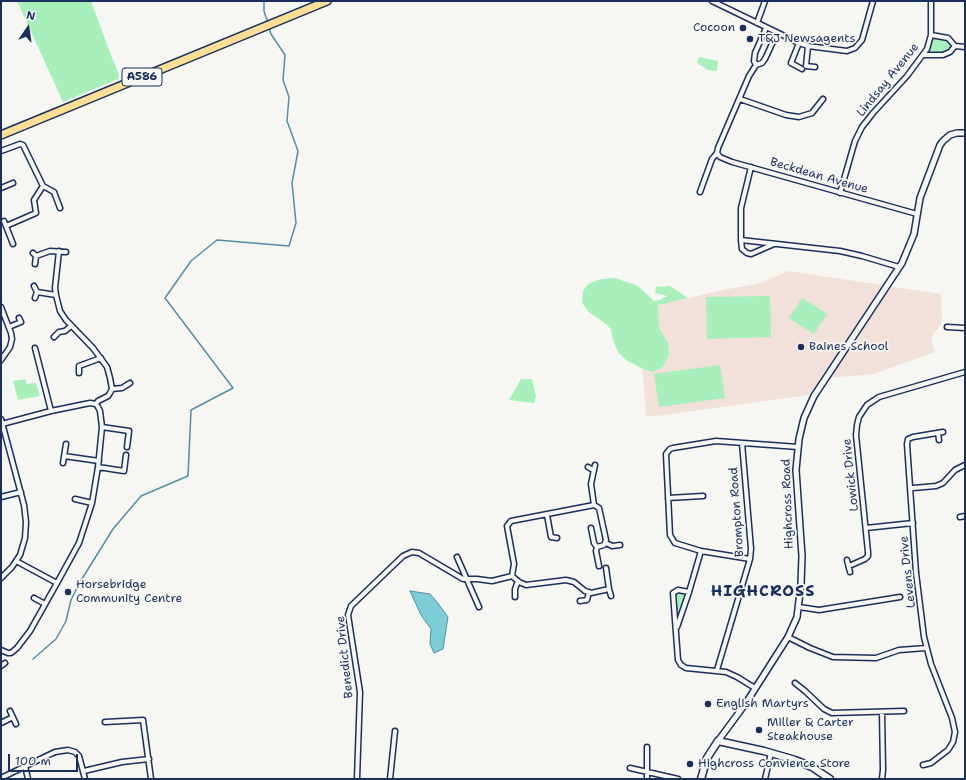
<!DOCTYPE html>
<style>
body{margin:0}
#map{position:relative;width:966px;height:780px;overflow:hidden;background:#f6f6f2;font-family:"Shantell Sans",sans-serif}
canvas{display:block}
.frame{position:absolute;inset:0;border:2px solid #1b2f5e;pointer-events:none}
.north{position:absolute;left:8px;top:8px;width:40px;height:40px;-webkit-text-stroke:3px #f6f6f2;paint-order:stroke;rotate:13deg;font-size:11px;font-weight:700;line-height:16px;text-align:center;color:#1b2f5e}
.north::after{content:'';display:block;margin:auto;width:14px;height:18px;background:#1b2f5e;clip-path:polygon(50% 0,100% 100%,50% 72%,0 100%)}
.scale{position:absolute;left:8px;top:754px;width:70px;height:18px;box-sizing:border-box;border:2px solid #1b2f5e;border-top:0;padding-left:5px;font-size:12px;line-height:14px;white-space:nowrap;color:#1b2f5e;-webkit-text-stroke:3px #f6f6f2;paint-order:stroke}
</style>
<div id="map">
<canvas width="966" height="780"></canvas>
<div class="frame"></div>
<div class="north">N</div>
<div class="scale">100 m</div>
</div>
<script>
const c = document.querySelector('canvas').getContext('2d');
c.lineJoin = 'round';
function fillPath(path, color) {
  c.fillStyle = color;
  c.fill(path, 'evenodd');
}
function poly(rows) {
  const path = new Path2D();
  for (const r of rows) {
    path.moveTo(r[0], r[1]);
    for (let i = 2; i < r.length; i += 2) path.lineTo(r[i], r[i + 1]);
  }
  return path;
}
function trace(path, color, width, dash) {
  c.strokeStyle = color;
  c.lineWidth = width;
  c.lineCap = dash ? 'butt' : 'round';
  c.setLineDash(dash || []);
  c.stroke(path);
}
function write(font, color, halo, rows, align = 'center') {
  c.font = font + ' "Shantell Sans",sans-serif';
  c.lineWidth = 3.5;
  c.setLineDash([]);
  c.textBaseline = 'middle';
  c.strokeStyle = halo;
  c.fillStyle = color;
  for (const [text, x, y, turn = 0] of rows) {
    c.save();
    c.translate(x, y);
    c.rotate((+turn || 0) * Math.PI / 180);
    c.textAlign = isNaN(turn) ? turn : align;
    if (halo) c.strokeText(text, 0, 0);
    c.fillText(text, 0, 0);
    c.restore();
  }
}
fillPath(poly([
 [788,271,941,294,942,323,931,338,935,352,873,374,827,378,816,394,657,416,646,416,643,369,653,372,668,343,659,327,658,305,723,290,761,283]
]), '#f2e0db');
fillPath(poly([
 [17,1,91,1,112,58,119,74,118,79,63,102],
 [931,35,945,37,955,46,946,55,924,55],
 [699,57,718,61,717,71,708,70,697,63],
 [615,278,638,286,654,301,660,300,667,296,655,293,656,287,670,286,688,298,658,305,659,327,668,343,669,355,663,367,653,372,643,369,626,360,618,352,613,340,611,329,602,321,590,313,582,303,583,291,588,284,601,279],
 [770,296,771,337,707,339,706,297],
 [802,298,827,314,814,334,789,318],
 [720,365,725,398,659,407,654,374],
 [25,379,27,384,36,383,40,396,18,400,13,381],
 [521,379,532,379,536,397,534,403,509,400],
 [675,591,689,592,677,627,674,596]
]), '#a8efbb');
const water = poly([
 [410,591,430,594,437,602,448,617,443,649,434,653,430,644,431,629,421,615,410,591]
]);
fillPath(water, '#7ccdd5');
trace(water, '#558ea5', 1);
trace(poly([
 [264,1,264,11,268,23],
 [33,659,56,639,66,621,71,600,80,582,113,529,141,496,188,476,191,410,233,388,165,298,191,261,217,240,289,246,296,223,292,183,298,151,287,121,289,97,283,80,285,55,271,34,269,28]
]), '#558ea5', 1.5);
const minor = poly([
 [712,1,799,43,808,46,847,51,855,48,862,40,873,1],
 [757,23,765,1],
 [931,35,948,38,955,46],
 [799,43,791,63,802,69],
 [808,46,806,66,815,67],
 [924,55,943,55,950,52,955,46,965,47],
 [756,65,754,61,755,53,766,28],
 [740,99,786,115,799,117,812,113,823,99],
 [1,151,20,144,23,145,43,186],
 [717,153,720,157,732,162,917,214],
 [717,153,718,148,749,76,756,65,762,63,765,59,777,33],
 [751,167,741,208,741,240,840,251,862,256,899,267],
 [43,186,54,192,60,208],
 [1,188,13,183],
 [700,192,712,159,717,153],
 [840,193,855,141,862,127,873,113,907,76,927,49,931,35,931,1],
 [4,221,13,244],
 [6,226,36,213,34,200,43,186],
 [741,240,742,249,747,253,751,254,774,244],
 [59,251,55,288,56,295,60,311,66,320,93,348,107,367,110,378,112,389,110,393,108,396,98,401,96,404],
 [33,253,36,256,50,251,66,252],
 [35,264,36,256],
 [34,286,37,292],
 [35,298,37,292,56,295],
 [1,307,11,333,12,339,10,347,1,360],
 [9,327,21,322,19,318],
 [947,327,965,328],
 [54,337,59,332,65,331,71,326],
 [35,348,51,411],
 [79,373,79,366,101,358],
 [112,389,122,388,130,383],
 [1,419,24,505,26,522,25,538,20,555,12,567,1,578],
 [2,424,51,411,90,403,96,404,98,407,100,411,102,427,98,467,92,503,79,543,57,583,16,561],
 [102,427,129,431,127,447],
 [938,433,939,440],
 [64,456,99,461],
 [63,463,66,444],
 [98,467,124,471,126,455],
 [588,467,593,470],
 [911,489,913,488,936,486,943,483,955,470,965,465],
 [1,497,21,492],
 [668,498,703,496],
 [75,499,92,503],
 [594,505,591,484,595,465],
 [547,515,551,537,557,538],
 [960,517,965,516],
 [591,528,594,543,597,547,596,551,599,566],
 [866,528,913,523],
 [606,543,612,546,620,545],
 [701,551,689,592,678,590,673,593,678,660,681,665,686,668,726,672,737,677,755,688],
 [457,557,479,607],
 [750,559,701,551,675,543,673,540,670,535,666,454,670,449,673,448,716,441,798,447],
 [847,560,850,572],
 [849,566,865,559,868,556,868,552,856,435,857,425,859,417,867,405,879,397,965,372],
 [512,576,519,582,526,585,566,580,574,582,585,591,591,593,609,589,606,568],
 [609,589,611,596],
 [515,597,515,589,518,581],
 [34,598,45,604],
 [580,601,587,600,589,592],
 [799,607,819,610,900,597],
 [677,627,689,592],
 [788,637,810,648,833,657,876,658,899,650,926,648],
 [1,650,8,653,11,653,17,648,30,631,57,583],
 [1,666,5,663],
 [717,670,750,559,751,549,742,443],
 [795,683,805,691,824,709,832,713,904,711],
 [10,711,16,724],
 [882,712,883,770,882,779],
 [105,722,143,720,151,779],
 [1,723,13,717],
 [647,747,647,779],
 [923,765,931,763,948,750,953,742,955,732,952,718,931,664,924,637,916,573,907,444,908,439,913,437,943,432],
 [25,766,28,779],
 [630,768,678,779],
 [84,771,122,762,149,759],
 [1,778,55,752,68,750,75,752,79,756,85,779],
 [357,779,360,692,348,615,351,606,403,556,412,552,419,553,463,579,477,579,492,581,512,576,514,564,507,526,511,521,594,505,599,508,606,540,604,545,597,547],
 [390,779,395,731],
 [765,779,771,753]
]);
const tertiary = poly([
 [718,741,746,703,788,637,797,617,801,584,802,556,796,470,799,439,804,418,814,396,902,263,914,234,920,198,940,145,943,141,950,135,957,133,965,133]
]);
const secondary = poly([
 [701,779,707,758,718,741,764,751,795,760,812,767,830,779]
]);
const primary = poly([
 [1,135,327,1]
]);
trace(minor, '#1b2f5e', 7);
trace(tertiary, '#1b2f5e', 8);
trace(secondary, '#1b2f5e', 9);
trace(primary, '#1b2f5e', 10);
trace(minor, '#f6f6f2', 4);
trace(tertiary, '#f6f6f2', 5);
trace(secondary, '#f6f6f2', 6);
trace(primary, '#fdde96', 7);
for (const [x, y, r, color] of [
 [743,28,4,"#1b2f5e"],
 [750,39,4,"#1b2f5e"],
 [801,347,4,"#1b2f5e"],
 [68,592,4,"#1b2f5e"],
 [708,704,4,"#1b2f5e"],
 [759,730,4,"#1b2f5e"],
 [690,764,4,"#1b2f5e"]
]) {
  const dot = new Path2D();
  dot.arc(x, y, r, 0, 2 * Math.PI);
  c.fillStyle = color;
  c.fill(dot);
  trace(dot, '#f6f6f2', 1.5);
}
for (const [x, y, w] of [
 [142,77,40]
]) {
  const box = new Path2D();
  box.roundRect(x - w / 2, y - 9, w, 18, 3);
  c.fillStyle = '#f6f6f2';
  c.fill(box);
  trace(box, '#1b2f5e', 1);
}
write('bold 11px', '#1b2f5e', null, [
 ["A586",142,77]
]);
write('12px', '#1b2f5e', '#f6f6f2', [
 ["Cocoon",735,28,"right"],
 ["T&J Newsagents",758,39],
 ["Baines School",809,347],
 ["Horsebridge",76,585],
 ["Community Centre",76,599],
 ["English Martyrs",716,704],
 ["Miller & Carter",767,723],
 ["Steakhouse",767,737],
 ["Highcross Convience Store",698,764]
], 'left');
write('12px', '#1b2f5e', '#f6f6f2', [
 ["Lindsay Avenue",888,80,-51],
 ["Beckdean Avenue",819,176,16],
 ["Lowick Drive",851,475,-96],
 ["Highcross Road",788,504,-92],
 ["Brompton Road",737,512,-94],
 ["Levens Drive",908,572,-96],
 ["Benedict Drive",345,657,-96]
]);
c.letterSpacing = '1px';
write('bold 16px', '#1b2f5e', '#f6f6f2', [
 ["HIGHCROSS",763,592]
]);
c.letterSpacing = '0px';
</script>
